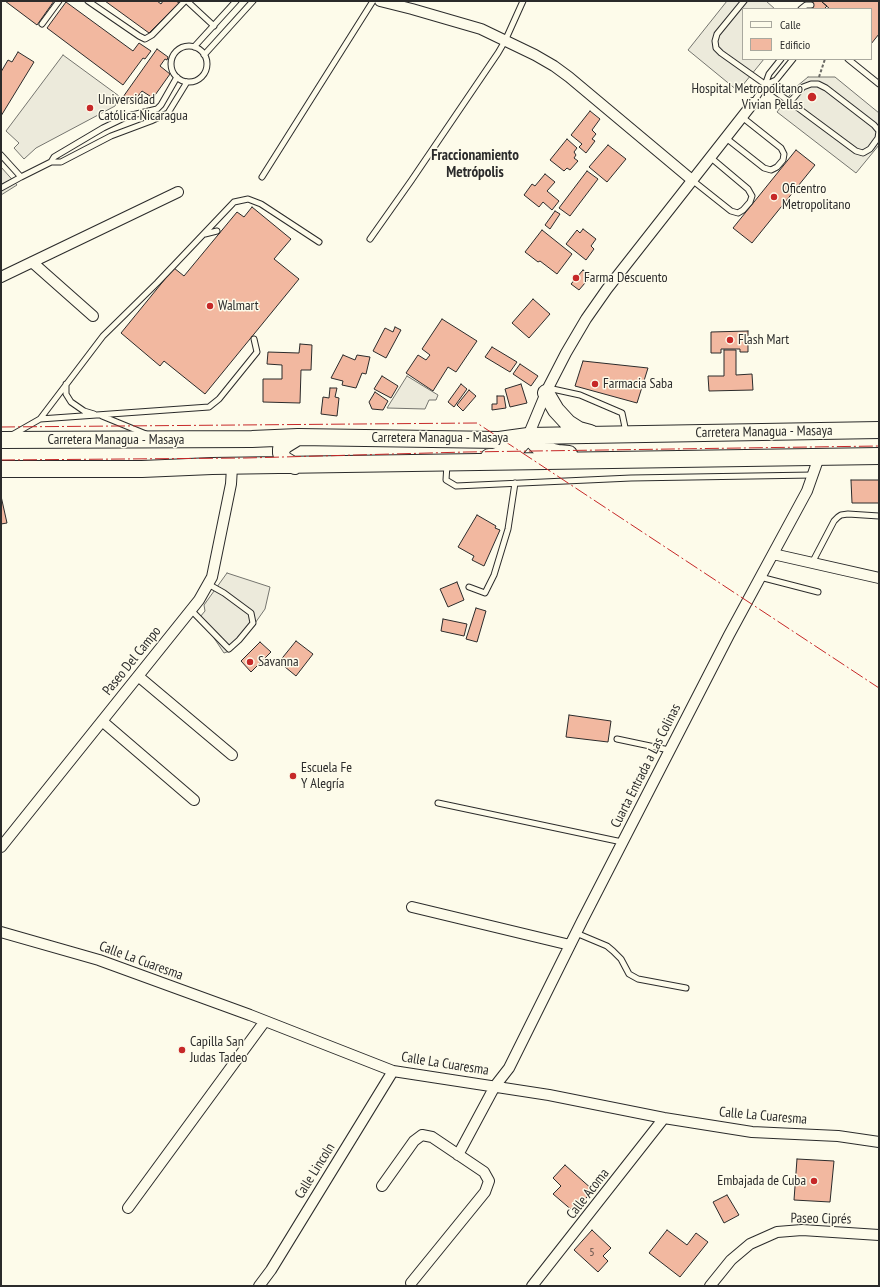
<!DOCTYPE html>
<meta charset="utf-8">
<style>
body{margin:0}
#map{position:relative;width:880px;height:1287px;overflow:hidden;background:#fdfbea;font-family:"PT Sans Narrow",sans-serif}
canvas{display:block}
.frame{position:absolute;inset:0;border:2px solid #2b2b2b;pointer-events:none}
.legend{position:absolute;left:742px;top:8px;width:130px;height:52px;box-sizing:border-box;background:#fdfbea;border:1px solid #a9a89e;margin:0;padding:5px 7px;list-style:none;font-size:12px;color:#2b2b2b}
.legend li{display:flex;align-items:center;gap:8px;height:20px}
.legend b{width:20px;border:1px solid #a9a89e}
</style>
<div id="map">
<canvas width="880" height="1287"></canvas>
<div class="frame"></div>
<ul class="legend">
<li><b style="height:5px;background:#fdfbea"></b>Calle</li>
<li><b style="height:11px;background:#f2b8a0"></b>Edificio</li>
</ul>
</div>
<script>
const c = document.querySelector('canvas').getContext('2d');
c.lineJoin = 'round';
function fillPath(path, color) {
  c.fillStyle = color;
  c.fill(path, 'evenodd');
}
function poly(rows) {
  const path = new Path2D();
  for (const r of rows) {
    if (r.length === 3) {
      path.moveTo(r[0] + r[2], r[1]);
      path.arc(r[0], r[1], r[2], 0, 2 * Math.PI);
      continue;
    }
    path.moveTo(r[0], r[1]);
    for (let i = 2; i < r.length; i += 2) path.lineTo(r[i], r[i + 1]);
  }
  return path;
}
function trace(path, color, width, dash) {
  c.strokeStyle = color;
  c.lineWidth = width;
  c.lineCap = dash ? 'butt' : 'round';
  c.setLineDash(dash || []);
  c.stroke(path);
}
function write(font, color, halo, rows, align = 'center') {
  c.font = font + ' "PT Sans Narrow",sans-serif';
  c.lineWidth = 3;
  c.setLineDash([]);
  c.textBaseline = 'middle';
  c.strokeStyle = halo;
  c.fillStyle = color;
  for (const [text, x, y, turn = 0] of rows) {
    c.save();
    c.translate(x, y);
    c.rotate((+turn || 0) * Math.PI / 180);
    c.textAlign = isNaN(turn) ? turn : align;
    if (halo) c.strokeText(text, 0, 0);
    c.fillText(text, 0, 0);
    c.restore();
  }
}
const parking = poly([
 [727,1,766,1,775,9,743,9,743,59,764,59,738,91,688,50,727,1],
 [63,55,119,96,115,106,36,148,24,159,14,148,19,143,6,131,63,55],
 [808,77,835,77,879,113,879,145,856,173,777,112,796,87,808,77],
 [1,167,17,185,1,195,1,167],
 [407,376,438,395,436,400,429,400,425,409,387,408,407,376],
 [227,573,270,587,265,609,253,626,232,650,224,653,200,617,205,611,204,605,227,573]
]);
fillPath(parking, '#eceadb');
trace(parking, '#74746e', 1);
const building = poly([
 [5,1,54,1,37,25,5,1],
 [105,1,157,1,161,4,163,1,176,1,179,3,149,33,105,1],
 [814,1,823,1,822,2,827,6,824,9,807,9,814,1],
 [823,1,879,1,879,34,871,44,871,9,830,9,822,2,823,1],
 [66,2,133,51,139,43,151,51,145,59,143,58,123,85,47,28,66,2],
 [157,49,168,57,167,60,165,59,160,66,170,74,153,98,142,91,132,104,123,97,157,49],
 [18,52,34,62,1,116,1,72,8,60,12,62,18,52],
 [590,111,600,119,592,130,596,134,592,139,595,141,586,153,579,147,582,144,571,135,590,111],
 [567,139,577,148,574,152,576,155,574,158,578,161,570,170,567,168,564,171,550,160,567,139],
 [608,145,626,159,607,182,589,167,608,145],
 [796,150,815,165,752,243,733,228,796,150],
 [587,171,598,179,570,216,559,208,587,171],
 [545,174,555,182,547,191,559,201,552,210,543,202,539,207,524,195,532,184,535,186,545,174],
 [252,207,291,239,274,259,299,279,205,394,164,361,160,366,121,333,174,268,184,276,237,212,244,217,252,207],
 [555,211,560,214,550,229,545,225,555,211],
 [583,229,596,239,591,246,594,249,586,260,566,244,577,230,580,233,583,229],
 [542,230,572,254,557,274,540,261,538,262,525,252,542,230],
 [583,270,591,276,579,290,571,284,583,270],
 [533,299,550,314,529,338,512,323,533,299],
 [442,319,477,341,456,372,448,367,433,391,406,373,418,355,426,360,430,355,422,349,442,319],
 [395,327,401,330,386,358,373,351,385,328,393,332,395,327],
 [748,331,748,352,740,352,740,349,721,349,721,353,711,353,711,332,748,331],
 [300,344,312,345,311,370,301,370,300,403,263,402,263,379,282,379,282,365,267,364,268,352,299,353,300,344],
 [492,347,517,362,510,372,485,357,492,347],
 [724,350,736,350,736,375,752,374,753,390,709,391,708,376,724,376,724,350],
 [343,355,355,360,357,355,370,357,366,374,362,373,356,388,342,385,343,381,331,378,343,355],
 [583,361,648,368,637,403,575,386,583,361],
 [520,364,538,376,531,386,513,374,520,364],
 [382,376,398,386,391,398,374,389,382,376],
 [461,384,467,389,454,407,448,402,461,384],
 [521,384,527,403,510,407,505,389,521,384],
 [330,388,337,388,335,397,339,398,337,416,321,414,323,397,329,398,330,388],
 [469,390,476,396,463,411,457,405,469,390],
 [375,392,388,401,383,410,372,409,369,402,375,392],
 [497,396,504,396,506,408,492,410,492,404,497,404,497,396],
 [851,480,879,480,879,503,852,503,851,480],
 [1,496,7,523,1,524,1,496],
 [477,515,496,526,495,528,500,530,484,566,472,560,474,556,458,547,477,515],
 [457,582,464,600,448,607,440,589,457,582],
 [476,608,486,611,477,642,466,639,476,608],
 [443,619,467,624,464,636,441,631,443,619],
 [296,641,313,654,296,676,279,662,296,641],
 [260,642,271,652,251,672,241,661,260,642],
 [569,715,611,721,608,742,566,737,569,715],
 [797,1159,834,1161,830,1202,794,1200,797,1159],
 [565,1165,593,1190,574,1212,553,1194,561,1186,553,1178,565,1165],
 [727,1195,739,1215,724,1223,713,1202,727,1195],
 [592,1230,611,1248,603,1256,608,1261,598,1272,574,1250,592,1230],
 [667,1230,687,1245,696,1233,708,1242,680,1277,649,1253,667,1230]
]);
fillPath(building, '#f2b8a0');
trace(building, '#2b2b2b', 1);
const service = poly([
 [88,1,139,36,145,39,152,35,185,1],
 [187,1,214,26],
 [744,1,717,34,715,41,716,48,721,53,790,102,856,151,863,153,870,149,878,138,879,131,874,125,826,88,818,84,811,84,803,87,790,102],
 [801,9,806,5,811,5],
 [42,24,59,1],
 [189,64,18],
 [194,47,236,1],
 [204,55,253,1],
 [848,59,879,84],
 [765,85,776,80,793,59],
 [753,103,765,85,769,74,781,59],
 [726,138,764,168,771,170,777,167,783,160,784,154,781,148,742,117],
 [1,155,21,177],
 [51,162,54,157,103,128,128,116,157,109,161,105,177,77],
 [262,177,373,1],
 [692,180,731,211,738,213,743,210,750,202,752,196,748,189,710,157],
 [1,188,21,177,51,162,61,162,111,136,151,121,168,113,187,82],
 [205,234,217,231],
 [370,239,411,181,498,53,505,41,523,1],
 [66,384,66,394,71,402,84,411,94,414],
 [548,388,580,395,622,413,626,432],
 [102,416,146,434],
 [40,419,209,407,219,399,257,352,254,339],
 [12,435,40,419,103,336,157,283,234,202,248,199,261,204,319,242],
 [447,464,446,480,456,486,631,478,813,475],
 [812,563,834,521,838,517,841,515,848,514,879,516],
 [760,577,818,592],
 [469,587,485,593,494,575,508,529,515,483],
 [191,610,229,649,239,640,253,623,251,613,224,593,208,584],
 [617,739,669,750],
 [438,803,622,842],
 [576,933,607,946,613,951,621,959,629,974,638,979,686,988]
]);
const minor = poly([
 [380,1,412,9,481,29,535,55,554,66,569,77,692,180],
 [32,262,93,316],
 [1,277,178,192],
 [528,436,548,388,566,353,586,319,607,289,753,103],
 [773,554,879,578],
 [138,676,232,755],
 [102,721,194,800],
 [1,847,199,600,212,577,231,484,232,467],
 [412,907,570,945],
 [1,932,99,960,250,1015,393,1071,549,1095,664,1118,752,1132,838,1136,879,1142],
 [458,1155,495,1086,509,1068,582,921,729,635,807,491,819,457],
 [382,1186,414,1141,422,1135,432,1137,484,1172,489,1181,485,1192,411,1283],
 [128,1208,265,1021],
 [259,1286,271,1270,393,1071],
 [532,1286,664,1118],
 [710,1286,731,1260,750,1244,777,1232,802,1230,879,1235]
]);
const trunk = poly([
 [546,393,556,410,568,423,579,430,590,433],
 [528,436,541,449,558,453,569,454],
 [1,440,252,439,298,437,499,440,528,436,879,430],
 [489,457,494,457,516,449,528,436],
 [295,466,283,459,281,453,281,449,285,445,298,437],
 [1,469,142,469,212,466,879,456]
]);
trace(service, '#2b2b2b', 7);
trace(minor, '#2b2b2b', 12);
trace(trunk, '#2b2b2b', 18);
trace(poly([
 [819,77,825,59]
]), '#6a6964', 2, [3, 2]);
trace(service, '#fdfbea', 5);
trace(minor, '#fdfbea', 10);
trace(trunk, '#fdfbea', 16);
trace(poly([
 [1,427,477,423,879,688],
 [1,460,246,458,466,452,879,446]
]), '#c62828', 1, [14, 3, 2, 3]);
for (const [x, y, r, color] of [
 [812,97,5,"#c62828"],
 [90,108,4,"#c62828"],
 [774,197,4,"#c62828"],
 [576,278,4,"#c62828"],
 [210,306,4,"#c62828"],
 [730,340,4,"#c62828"],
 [595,384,4,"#c62828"],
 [250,662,4,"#c62828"],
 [293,776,4,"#c62828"],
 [182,1050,4,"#c62828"],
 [814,1181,4,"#c62828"]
]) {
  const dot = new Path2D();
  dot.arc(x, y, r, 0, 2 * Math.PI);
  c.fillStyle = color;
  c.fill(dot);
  trace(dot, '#fdfbea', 1.5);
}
write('12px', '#5d4e48', null, [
 ["5",592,1253]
]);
write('14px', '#2b2b2b', '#fdfbea', [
 ["Hospital Metropolitano",803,89,"right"],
 ["Vivian Pellas",803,105,"right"],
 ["Universidad",98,100],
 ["Católica Nicaragua",98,116],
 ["Oficentro",782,189],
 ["Metropolitano",782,205],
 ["Farma Descuento",584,278],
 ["Walmart",218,306],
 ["Flash Mart",738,340],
 ["Farmacia Saba",603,384],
 ["Savanna",258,662],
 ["Escuela Fe",301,768],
 ["Y Alegría",301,784],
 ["Capilla San",190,1042],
 ["Judas Tadeo",190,1058],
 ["Embajada de Cuba",806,1181,"right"]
], 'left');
write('14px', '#2b2b2b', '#fdfbea', [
 ["Carretera Managua - Masaya",764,432,-1],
 ["Carretera Managua - Masaya",440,438],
 ["Carretera Managua - Masaya",116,440],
 ["Paseo Del Campo",132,661,-51],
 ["Cuarta Entrada a Las Colinas",646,766,-63],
 ["Calle La Cuaresma",141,961,20],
 ["Calle La Cuaresma",445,1064,9],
 ["Calle La Cuaresma",763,1116,5],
 ["Calle Lincoln",315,1171,-58],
 ["Calle Acoma",588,1194,-52],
 ["Paseo Ciprés",821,1219,1]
]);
write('bold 15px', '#2b2b2b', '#fdfbea', [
 ["Fraccionamiento",475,156],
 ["Metrópolis",475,173]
]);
</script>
